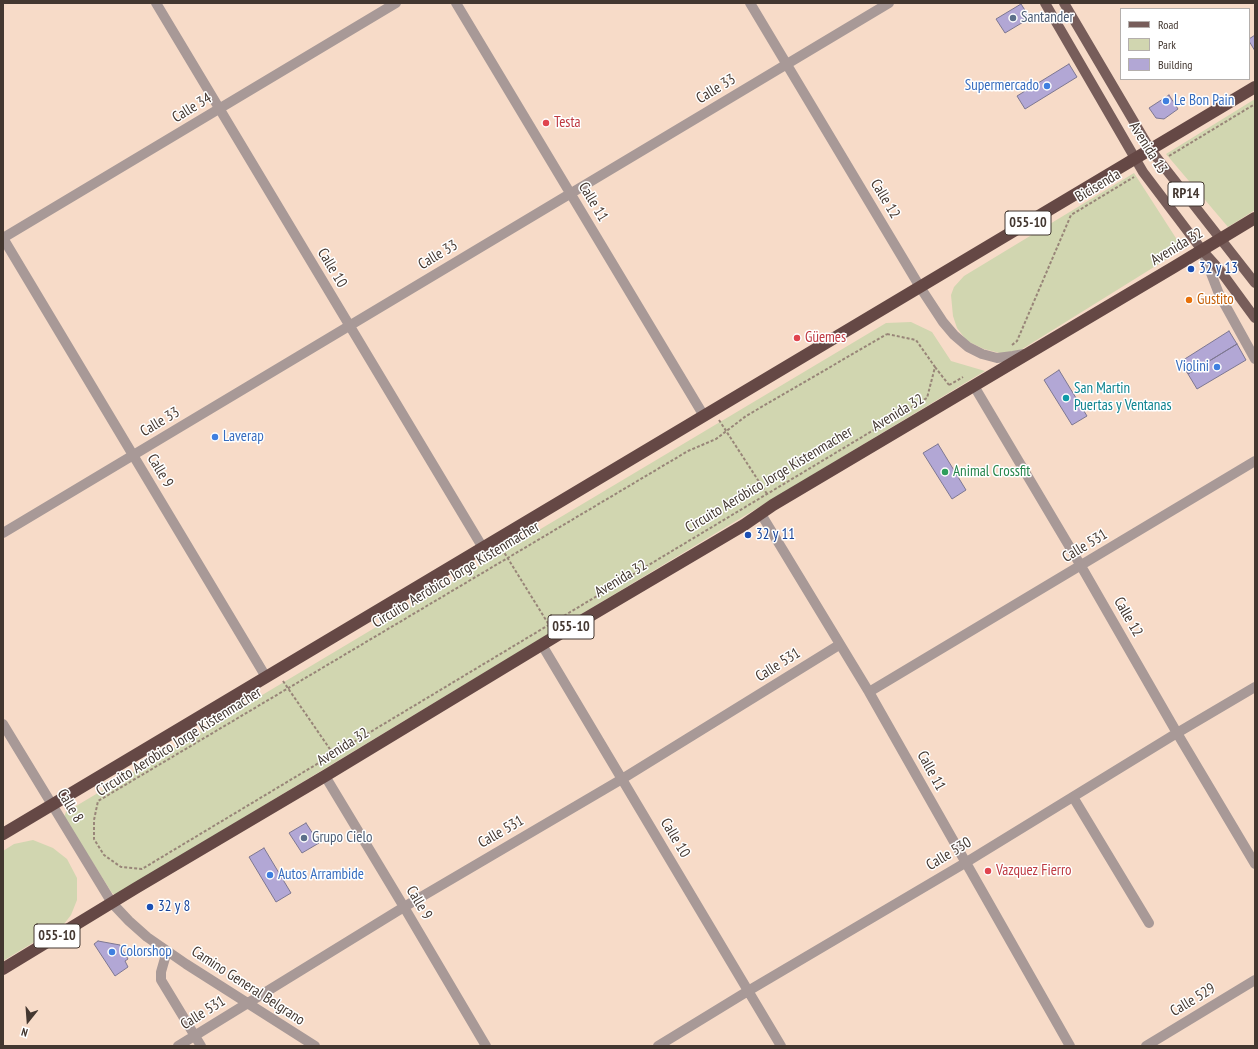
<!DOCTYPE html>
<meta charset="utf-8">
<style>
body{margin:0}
#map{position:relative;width:1258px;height:1049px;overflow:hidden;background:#f7dbc8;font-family:"PT Sans Narrow",sans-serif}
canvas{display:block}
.frame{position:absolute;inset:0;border:4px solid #433730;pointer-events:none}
.legend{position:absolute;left:1120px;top:8px;width:130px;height:72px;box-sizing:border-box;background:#fff;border:1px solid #b4afac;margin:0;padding:5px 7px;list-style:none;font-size:12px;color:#433730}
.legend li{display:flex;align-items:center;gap:8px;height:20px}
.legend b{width:20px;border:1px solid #b4afac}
.north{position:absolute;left:8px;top:1001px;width:40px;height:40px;-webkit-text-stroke:3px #fff;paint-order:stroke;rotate:197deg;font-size:11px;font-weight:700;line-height:16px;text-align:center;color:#433730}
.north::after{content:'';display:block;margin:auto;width:14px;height:18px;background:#433730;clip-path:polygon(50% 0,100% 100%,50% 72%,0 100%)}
</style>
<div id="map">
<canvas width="1258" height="1049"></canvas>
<div class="frame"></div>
<ul class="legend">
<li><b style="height:5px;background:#775d5a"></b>Road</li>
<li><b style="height:11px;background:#d1d6b0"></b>Park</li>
<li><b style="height:11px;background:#b2a7d5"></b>Building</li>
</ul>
<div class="north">N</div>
</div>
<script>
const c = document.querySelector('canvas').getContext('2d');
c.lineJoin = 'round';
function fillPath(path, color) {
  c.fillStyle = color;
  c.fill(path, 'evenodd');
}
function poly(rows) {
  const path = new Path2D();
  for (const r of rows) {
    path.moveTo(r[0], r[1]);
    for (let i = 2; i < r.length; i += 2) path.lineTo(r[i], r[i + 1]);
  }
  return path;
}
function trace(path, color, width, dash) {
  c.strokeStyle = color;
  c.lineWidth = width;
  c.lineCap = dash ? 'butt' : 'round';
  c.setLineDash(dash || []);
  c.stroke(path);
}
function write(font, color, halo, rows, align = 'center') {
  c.font = font + ' "PT Sans Narrow",sans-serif';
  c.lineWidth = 3;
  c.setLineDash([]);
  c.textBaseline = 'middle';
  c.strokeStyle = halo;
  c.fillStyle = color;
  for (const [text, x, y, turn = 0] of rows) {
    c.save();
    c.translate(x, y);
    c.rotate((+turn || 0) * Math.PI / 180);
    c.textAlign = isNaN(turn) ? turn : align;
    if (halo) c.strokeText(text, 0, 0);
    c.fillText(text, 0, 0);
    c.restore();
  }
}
fillPath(poly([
 [1255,99,1255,210,1228,227,1166,154],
 [1134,173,1183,249,1011,356,984,349,967,341,957,328,953,316,951,295,954,287,964,276],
 [911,322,932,332,951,361,985,371,115,895,112,893,64,817,66,812,886,323],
 [33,840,53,848,67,859,77,878,77,900,71,915,64,924,3,961,3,851,14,844]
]), '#d1d6b0');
const building = poly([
 [1021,4,1030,18,1005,33,996,19,1021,4],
 [1255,35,1255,51,1249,41,1249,39,1255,35],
 [1069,64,1077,77,1025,109,1017,96,1069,64],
 [1169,95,1178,109,1164,119,1156,118,1149,108,1169,95],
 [1229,331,1237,344,1188,374,1180,362,1229,331],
 [1237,344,1246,360,1197,389,1188,374,1237,344],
 [1059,370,1087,416,1072,425,1044,380,1059,370],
 [938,444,966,490,952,499,923,453,938,444],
 [306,823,319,843,302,853,289,833,306,823],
 [264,848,291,893,276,902,249,857,264,848],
 [98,941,120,945,128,959,125,961,128,967,115,976,94,944,98,941]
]);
fillPath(building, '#b2a7d5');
trace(building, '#7d7791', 1);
trace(poly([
 [1169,156,1255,104],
 [887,334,916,340,935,367,927,398,142,869,121,867,104,855,94,839,94,820,98,801,688,451,716,439,746,416,887,334],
 [1012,345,1017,341,1071,215,1134,177],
 [935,367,949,385],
 [949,385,963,377],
 [719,420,767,494],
 [502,549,549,625],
 [283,681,334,755]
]), '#988578', 2, [3, 2]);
trace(poly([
 [156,3,483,548],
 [456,3,704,416],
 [750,3,920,287,943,322,954,335,968,347,982,354,997,358,1013,356,1024,354],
 [3,238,266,677],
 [3,238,396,3],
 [1202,250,1219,294,1255,359],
 [974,386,1081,566,1177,733,1255,864],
 [761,514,869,692,1070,1046],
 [3,533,889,3],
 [542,645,781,1046],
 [869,692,1255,461],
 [3,724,112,903,129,921,147,937,186,964,315,1046],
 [325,776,404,907,486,1046],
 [1073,797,1149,923],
 [167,951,161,972,161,980,201,1046],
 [178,1046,404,907,622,779,839,645],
 [658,1046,748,991,965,863,1177,733,1255,687],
 [1146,1046,1255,980]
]), '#a89997', 10);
trace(poly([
 [1045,3,1143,172,1202,250,1219,269,1255,318],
 [1064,3,1150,149,1255,283]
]), '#775d5a', 10);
trace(poly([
 [3,834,1255,87],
 [3,969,136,888,325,776,556,636,744,525,773,505,1174,267,1255,218]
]), '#654845', 12);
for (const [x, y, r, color] of [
 [1013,18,4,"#5c6f8a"],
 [1047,86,4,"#3f7fe0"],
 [1166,101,4,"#3f7fe0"],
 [546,123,4,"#e0444e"],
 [1191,269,4,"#1a4fb4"],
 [1189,300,4,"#e8710a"],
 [797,338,4,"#e0444e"],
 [1217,367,4,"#3f7fe0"],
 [1066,398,4,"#0f9aa8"],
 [215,437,4,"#3f7fe0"],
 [945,472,4,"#2e9e5b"],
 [748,535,4,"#1a4fb4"],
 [304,838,4,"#5c6f8a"],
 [988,871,4,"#e0444e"],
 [270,875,4,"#3f7fe0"],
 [150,907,4,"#1a4fb4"],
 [112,952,4,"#3f7fe0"]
]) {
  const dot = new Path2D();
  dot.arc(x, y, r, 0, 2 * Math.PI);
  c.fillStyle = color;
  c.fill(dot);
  trace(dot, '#fff', 1.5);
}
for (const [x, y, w] of [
 [1186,194,36],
 [1028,223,46],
 [571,627,46],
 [57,936,46]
]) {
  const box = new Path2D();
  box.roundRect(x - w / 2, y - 12, w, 24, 3);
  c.fillStyle = '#fff';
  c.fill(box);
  trace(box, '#433730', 1);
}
write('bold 14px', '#433730', null, [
 ["RP14",1186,194],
 ["055-10",1028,223],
 ["055-10",571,627],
 ["055-10",57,936]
]);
write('15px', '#4e5e75', '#fff', [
 ["Santander",1021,18],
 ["Grupo Cielo",312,838]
], 'left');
write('15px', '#366cbe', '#fff', [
 ["Supermercado",1039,86,"right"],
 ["Le Bon Pain",1174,101],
 ["Violini",1209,367,"right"],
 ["Laverap",223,437],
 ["Autos Arrambide",278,875],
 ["Colorshop",120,952]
], 'left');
write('15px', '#433730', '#fff', [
 ["Calle 33",716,89,-31],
 ["Calle 34",192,108,-31],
 ["Avenida 13",1148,148,58],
 ["Bicisenda",1098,186,-31],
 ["Calle 12",885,199,59],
 ["Calle 11",593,202,59],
 ["Avenida 32",1177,247,-31],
 ["Calle 33",438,255,-31],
 ["Calle 10",332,268,59],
 ["Avenida 32",898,413,-31],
 ["Calle 33",160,422,-31],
 ["Calle 9",160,471,59],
 ["Circuito Aeróbico Jorge Kistenmacher",769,480,-31],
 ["Calle 531",1085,546,-31],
 ["Circuito Aeróbico Jorge Kistenmacher",456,575,-31],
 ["Avenida 32",621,579,-31],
 ["Calle 12",1128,617,60],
 ["Calle 531",778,665,-32],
 ["Circuito Aeróbico Jorge Kistenmacher",179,742,-32],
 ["Avenida 32",343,747,-32],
 ["Calle 11",931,771,61],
 ["Calle 8",70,806,59],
 ["Calle 531",501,832,-30],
 ["Calle 10",675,838,59],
 ["Calle 530",949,854,-31],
 ["Calle 9",419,903,59],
 ["Camino General Belgrano",248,986,33],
 ["Calle 529",1193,1000,-31],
 ["Calle 531",203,1013,-32]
]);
write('15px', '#be3a42', '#fff', [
 ["Testa",554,123],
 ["Güemes",805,338],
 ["Vazquez Fierro",996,871]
], 'left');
write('15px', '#164399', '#fff', [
 ["32 y 13",1199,269],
 ["32 y 11",756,535],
 ["32 y 8",158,907]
], 'left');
write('15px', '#c56008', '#fff', [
 ["Gustito",1197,300]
], 'left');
write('15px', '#0d838f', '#fff', [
 ["San Martin",1074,389],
 ["Puertas y Ventanas",1074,406]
], 'left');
write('15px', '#27864d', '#fff', [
 ["Animal Crossfit",953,472]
], 'left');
</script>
